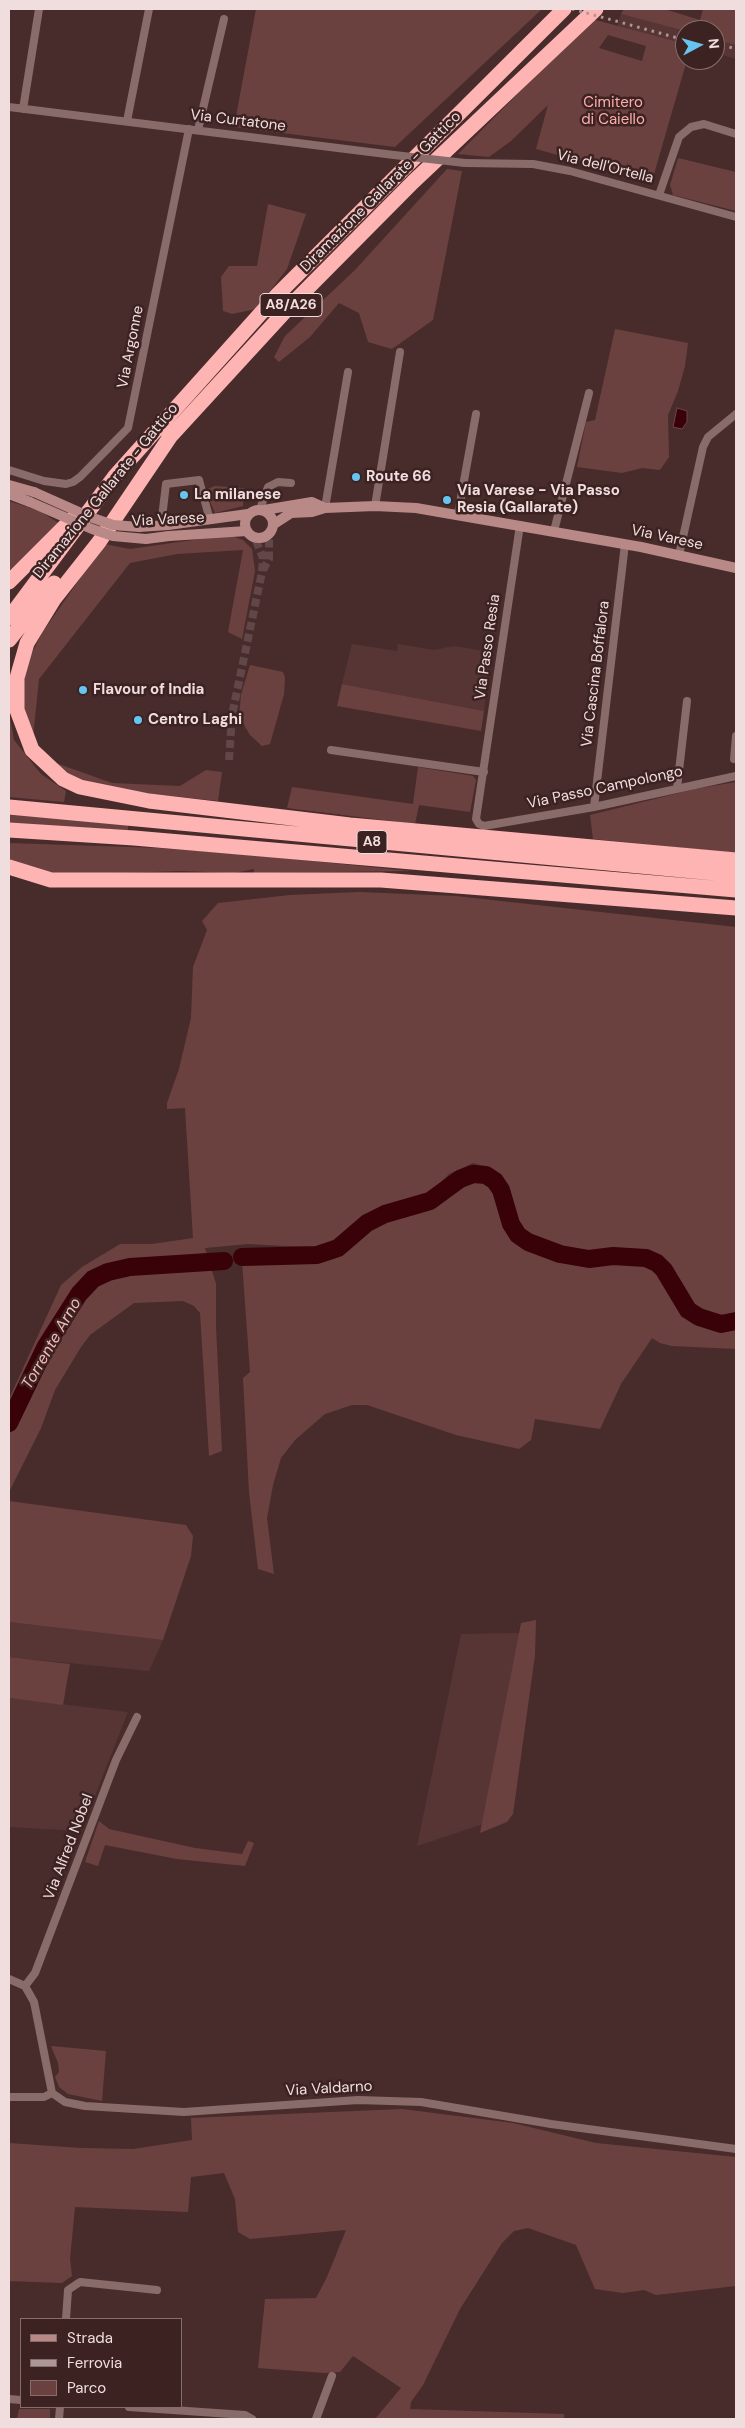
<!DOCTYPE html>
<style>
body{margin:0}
#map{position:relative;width:745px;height:2428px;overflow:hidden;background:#482c2c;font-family:"DM Sans",sans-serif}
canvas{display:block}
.frame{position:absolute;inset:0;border:10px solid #f0dddd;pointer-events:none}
.legend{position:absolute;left:20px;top:2318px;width:162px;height:90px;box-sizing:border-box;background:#3d2222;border:1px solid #856d6d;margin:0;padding:6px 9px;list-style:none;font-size:15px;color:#f0dddd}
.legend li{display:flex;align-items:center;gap:10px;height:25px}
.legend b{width:25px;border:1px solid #856d6d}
.north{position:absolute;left:675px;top:20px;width:50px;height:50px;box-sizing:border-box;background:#3d2222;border:1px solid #856d6d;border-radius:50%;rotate:84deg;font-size:14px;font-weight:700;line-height:20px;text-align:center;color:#f0dddd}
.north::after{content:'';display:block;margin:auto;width:18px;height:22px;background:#67c4f0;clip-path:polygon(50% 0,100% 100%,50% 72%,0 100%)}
</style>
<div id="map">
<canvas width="745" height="2428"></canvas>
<div class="frame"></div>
<ul class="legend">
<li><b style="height:6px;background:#b98987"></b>Strada</li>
<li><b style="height:6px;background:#ad9696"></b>Ferrovia</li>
<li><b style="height:14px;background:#6b4140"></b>Parco</li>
</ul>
<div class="north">N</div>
</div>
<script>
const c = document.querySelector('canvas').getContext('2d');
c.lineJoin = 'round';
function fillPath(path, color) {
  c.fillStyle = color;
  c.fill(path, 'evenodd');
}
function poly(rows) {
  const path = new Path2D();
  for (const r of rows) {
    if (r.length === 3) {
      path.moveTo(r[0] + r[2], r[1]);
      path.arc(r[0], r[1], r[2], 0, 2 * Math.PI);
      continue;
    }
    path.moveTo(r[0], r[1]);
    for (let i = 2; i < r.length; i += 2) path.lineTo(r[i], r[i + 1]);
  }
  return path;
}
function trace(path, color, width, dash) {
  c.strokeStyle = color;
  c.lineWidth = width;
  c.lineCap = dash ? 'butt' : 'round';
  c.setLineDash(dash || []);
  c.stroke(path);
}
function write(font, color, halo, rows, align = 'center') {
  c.font = font + ' "DM Sans",sans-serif';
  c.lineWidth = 5;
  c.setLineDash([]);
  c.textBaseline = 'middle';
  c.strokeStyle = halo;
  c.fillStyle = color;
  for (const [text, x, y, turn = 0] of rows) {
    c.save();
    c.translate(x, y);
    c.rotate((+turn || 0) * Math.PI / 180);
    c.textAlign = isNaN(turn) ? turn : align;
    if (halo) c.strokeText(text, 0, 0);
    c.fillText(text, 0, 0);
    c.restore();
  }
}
fillPath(poly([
 [621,14,685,31,685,44,617,27],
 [715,40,736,45,736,59,715,53],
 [352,644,397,651,398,644,434,650,454,646,490,652,484,711,342,684],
 [9,1622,163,1640,149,1671,9,1657],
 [520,1633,483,1824,417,1846,461,1634],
 [9,1698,128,1712,81,1831,9,1827]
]), '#583535');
fillPath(poly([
 [256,9,542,9,395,147,234,127],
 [624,9,664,9,700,20,703,9,736,9,736,45,715,40,715,30,685,31,621,14],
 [592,19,685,44,687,60,652,181,536,149,548,105,511,141,489,157,458,154],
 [608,35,646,46,642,61,599,48],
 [678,158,736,172,736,211,673,195,670,185],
 [447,169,462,171,433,320,392,349,368,342,359,313,339,303,310,337,279,362,274,357,285,336,355,270],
 [268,204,306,214,287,269,256,309,232,314,223,311,221,277,229,266,257,266],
 [615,329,688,343,685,366,678,391,668,415,669,457,660,470,642,468,622,473,577,467,586,422,595,420],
 [215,486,244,488,243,506,215,513,205,490],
 [9,501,40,511,60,524,9,571],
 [228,535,243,540,252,549,255,571,242,639,228,632,243,550,177,554,130,563,39,679,33,737,25,726,22,692,27,663,42,633,104,544,130,549],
 [250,665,283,672,285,678,284,694,270,744,262,746,250,735,239,716,241,695],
 [342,684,484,711,481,731,337,706],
 [9,711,14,740,41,774,66,791,64,802,9,797],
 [56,763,112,783,180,786,206,770,222,772,218,801,108,789,76,780,62,773],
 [418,767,473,776,476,780,470,812,419,805,415,824,287,808,292,787,413,804],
 [736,782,736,853,593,839,590,815,695,789],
 [9,813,128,824,128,830,9,824],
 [9,843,159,848,253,855,411,871,254,873,254,869,234,873,181,871,56,875,9,862],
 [359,892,456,896,736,927,736,1349,672,1346,660,1343,652,1338,621,1384,600,1429,535,1419,531,1440,519,1449,456,1435,367,1405,352,1405,325,1414,295,1440,281,1458,273,1485,267,1518,274,1574,258,1569,249,1492,243,1378,250,1372,242,1261,279,1258,300,1260,333,1259,381,1221,413,1210,426,1211,439,1203,452,1191,477,1180,487,1186,498,1197,504,1219,511,1234,541,1252,581,1260,584,1256,528,1237,513,1220,507,1207,502,1187,487,1167,473,1163,449,1174,431,1192,368,1214,323,1248,248,1244,205,1248,216,1284,216,1327,222,1451,209,1456,200,1313,194,1306,183,1301,134,1303,90,1335,81,1347,55,1390,41,1428,9,1492,9,1399,61,1285,82,1267,120,1244,152,1244,193,1238,185,1108,167,1109,167,1103,179,1069,191,1018,193,967,207,930,202,921,218,903,290,895],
 [9,1501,186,1525,193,1536,191,1556,163,1640,9,1622],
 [536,1620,535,1655,513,1814,507,1822,480,1833,521,1623],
 [9,1657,70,1664,63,1705,9,1698],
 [99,1821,109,1829,195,1848,242,1854,248,1841,254,1843,245,1866,177,1859,105,1845,98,1866,85,1862],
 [51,2046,106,2051,102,2101,68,2094,59,2087,55,2077,59,2072,58,2063],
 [402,2109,513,2123,596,2143,736,2157,736,2286,656,2295,644,2290,623,2293,595,2289,576,2245,528,2228,514,2231,502,2243,460,2309,423,2385,411,2402,410,2409,564,2414,564,2419,375,2419,401,2388,353,2356,340,2372,325,2373,258,2368,265,2299,316,2298,327,2277,346,2230,250,2239,238,2232,235,2199,224,2173,191,2177,188,2212,75,2207,70,2259,72,2276,62,2283,9,2281,9,2143,81,2148,133,2149,192,2140,191,2118],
 [19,2409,50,2409,50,2419,17,2419]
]), '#6b4140');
const water = poly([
 [677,408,687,411,687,422,682,429,673,427,677,408]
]);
fillPath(water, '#390108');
trace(water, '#704348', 1);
trace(poly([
 [242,1257,317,1255,338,1248,367,1223,385,1214,430,1201,460,1179,473,1174,486,1175,495,1181,501,1190,511,1224,518,1235,528,1242,560,1254,589,1259,613,1256,646,1258,657,1263,664,1270,688,1310,699,1317,721,1324,736,1321],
 [9,1423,46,1346,79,1294,93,1279,108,1272,130,1267,224,1261]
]), '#390108', 18);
trace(poly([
 [263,570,269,559,269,534],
 [229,760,232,715,262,572,263,558,255,538]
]), '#614747', 8, [8, 4]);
trace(poly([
 [9,107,394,155],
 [23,109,39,9],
 [127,121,149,9],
 [198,130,224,19],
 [465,163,533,164,570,171,736,217],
 [659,195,679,137,691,127,704,124,736,134],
 [9,470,44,481,66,484,73,482,80,477,128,428,189,129],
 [375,506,400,352],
 [325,508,348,372],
 [260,509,268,487,278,482,291,483],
 [458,514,476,414],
 [520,525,476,819,479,824,484,826,594,807,736,776],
 [161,526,166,484,199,480,210,520],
 [554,531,589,393],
 [679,555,703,447,708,437,736,414],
 [331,750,484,772],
 [734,759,736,736],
 [677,788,687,701],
 [594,807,625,544],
 [9,1979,25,1986,34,2002,52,2093,65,2102,85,2106,184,2112,358,2100,421,2102,551,2124,736,2149],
 [25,1986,35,1973,116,1760,137,1717],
 [9,2097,44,2097,52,2093],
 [66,2319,68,2290,80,2282,157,2290],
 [9,2399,21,2400],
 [129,2407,245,2415,252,2419],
 [59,2419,60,2407],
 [316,2419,332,2376]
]), '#896b6a', 8);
trace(poly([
 [9,485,34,492],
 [9,494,30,502],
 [259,524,14],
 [264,510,312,502,325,508],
 [274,524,291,513,312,512,325,508,375,506,416,508,641,547,736,568],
 [168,525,248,514],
 [169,536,247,531]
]), '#b98987', 10);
trace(poly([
 [174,431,99,542,54,599,27,643,17,678,17,710,32,750,63,779,80,787,149,801,350,825,736,860],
 [168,439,292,304,413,182,596,9],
 [9,582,76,515],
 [9,618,115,476,278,294,564,9],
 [9,640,54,583],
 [9,807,736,875],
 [9,830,134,838,736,890],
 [9,867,51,880,381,880,736,908]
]), '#feb4b2', 15);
trace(poly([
 [572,9,685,40],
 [715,43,736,49]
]), '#ad9696', 3, [2.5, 5]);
trace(poly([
 [394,155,465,163]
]), '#896b6a', 8);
trace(poly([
 [34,492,90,517,113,525,139,527,168,525],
 [30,502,92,529,113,536,146,539,169,536]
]), '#b98987', 10);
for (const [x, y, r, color] of [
 [356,477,5,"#67c4f0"],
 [184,495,5,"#67c4f0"],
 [447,500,5,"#67c4f0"],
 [83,690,5,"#67c4f0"],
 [138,720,5,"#67c4f0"]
]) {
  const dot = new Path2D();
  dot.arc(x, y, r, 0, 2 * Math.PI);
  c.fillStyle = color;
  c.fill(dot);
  trace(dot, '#3d2222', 2);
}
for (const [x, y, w] of [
 [291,305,62],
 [372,842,30]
]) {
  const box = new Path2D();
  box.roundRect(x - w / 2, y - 11.5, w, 23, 4);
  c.fillStyle = '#3d2222';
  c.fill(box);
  trace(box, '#f0dddd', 1);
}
write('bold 14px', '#f0dddd', null, [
 ["A8/A26",291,305],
 ["A8",372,842]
]);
write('15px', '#fdaeac', '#3d2222', [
 ["Cimitero",613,103],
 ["di Caiello",613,120]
]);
write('15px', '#f0dddd', '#3d2222', [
 ["Via Curtatone",238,121,7],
 ["Via dell'Ortella",605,167,14],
 ["Diramazione Gallarate - Gattico",381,192,-45],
 ["Via Argonne",131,347,-79],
 ["Diramazione Gallarate - Gattico",106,491,-51],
 ["Via Varese",168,520,-3],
 ["Via Varese",667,538,12],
 ["Via Passo Resia",488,647,-82],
 ["Via Cascina Boffalora",596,674,-83],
 ["Via Passo Campolongo",605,788,-12],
 ["Via Alfred Nobel",69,1847,-69],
 ["Via Valdarno",329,2089,-3]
]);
write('bold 15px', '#f0dddd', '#3d2222', [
 ["Route 66",366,477],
 ["Via Varese - Via Passo",457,491],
 ["Resia (Gallarate)",457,508],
 ["La milanese",194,495],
 ["Flavour of India",93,690],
 ["Centro Laghi",148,720]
], 'left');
write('italic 16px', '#f6bab9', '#3d2222', [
 ["Torrente Arno",52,1344,-60]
]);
</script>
